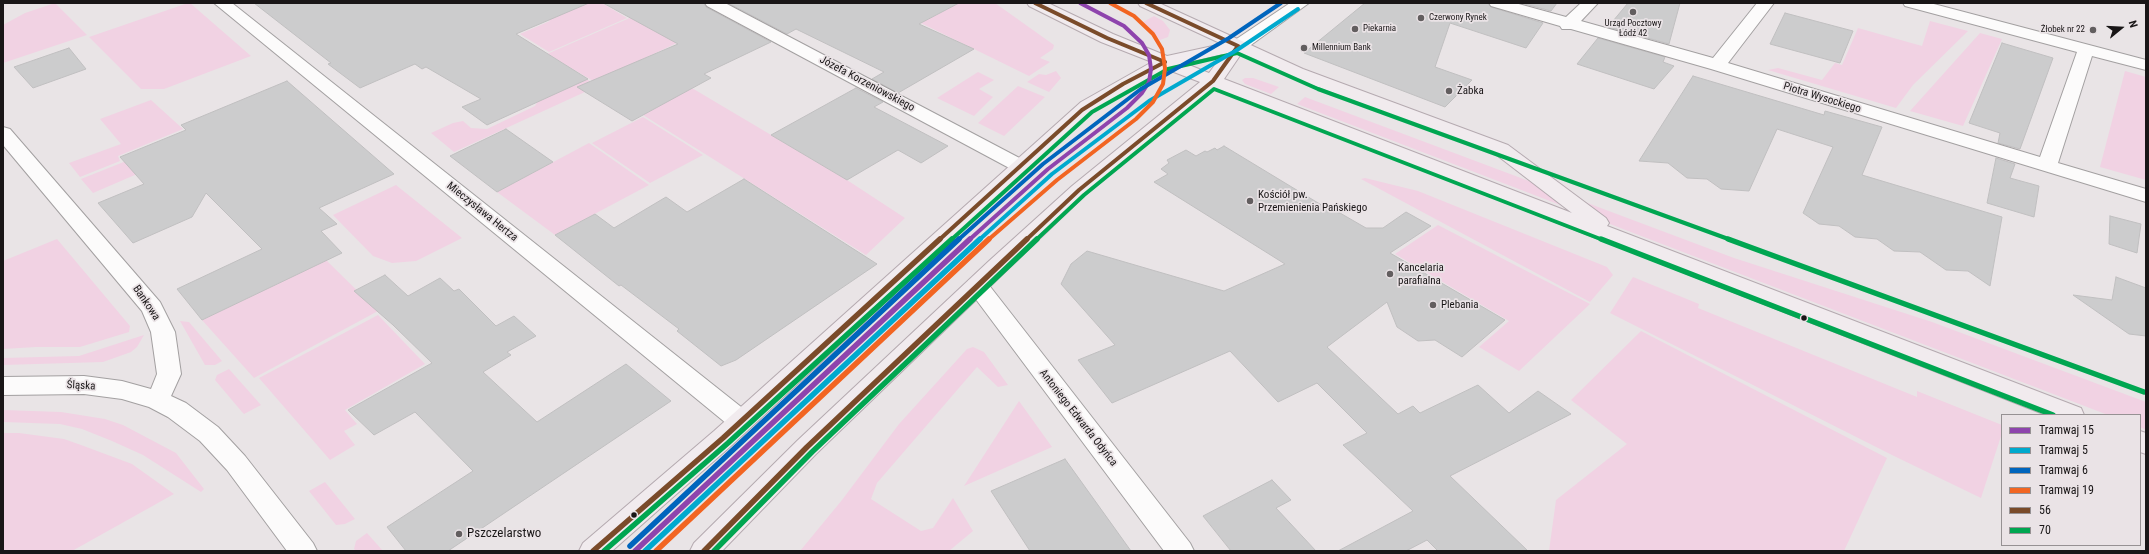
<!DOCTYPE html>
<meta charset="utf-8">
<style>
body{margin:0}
#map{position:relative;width:2149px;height:554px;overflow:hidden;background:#e9e4e6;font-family:"Roboto Condensed",sans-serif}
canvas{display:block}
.frame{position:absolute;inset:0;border:4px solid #191617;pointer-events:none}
.legend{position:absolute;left:2001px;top:414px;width:140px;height:132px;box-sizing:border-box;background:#eae3e6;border:1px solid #969193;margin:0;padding:5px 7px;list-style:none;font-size:12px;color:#191617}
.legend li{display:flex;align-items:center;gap:8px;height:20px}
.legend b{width:20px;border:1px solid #969193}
.north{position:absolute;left:2101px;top:8px;width:40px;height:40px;-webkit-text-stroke:3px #eae3e6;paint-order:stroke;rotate:72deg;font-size:11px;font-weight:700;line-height:16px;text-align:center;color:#191617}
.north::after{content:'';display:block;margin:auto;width:14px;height:18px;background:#191617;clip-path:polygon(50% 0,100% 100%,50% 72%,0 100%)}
</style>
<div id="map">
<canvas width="2149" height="554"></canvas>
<div class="frame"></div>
<ul class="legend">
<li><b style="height:5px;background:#8e44ad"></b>Tramwaj 15</li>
<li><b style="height:5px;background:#00a9ce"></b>Tramwaj 5</li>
<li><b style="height:5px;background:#0065bd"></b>Tramwaj 6</li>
<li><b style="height:5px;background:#f26522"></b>Tramwaj 19</li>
<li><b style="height:5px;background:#7a4b2a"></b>56</li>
<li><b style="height:5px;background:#00a651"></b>70</li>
</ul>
<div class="north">N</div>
</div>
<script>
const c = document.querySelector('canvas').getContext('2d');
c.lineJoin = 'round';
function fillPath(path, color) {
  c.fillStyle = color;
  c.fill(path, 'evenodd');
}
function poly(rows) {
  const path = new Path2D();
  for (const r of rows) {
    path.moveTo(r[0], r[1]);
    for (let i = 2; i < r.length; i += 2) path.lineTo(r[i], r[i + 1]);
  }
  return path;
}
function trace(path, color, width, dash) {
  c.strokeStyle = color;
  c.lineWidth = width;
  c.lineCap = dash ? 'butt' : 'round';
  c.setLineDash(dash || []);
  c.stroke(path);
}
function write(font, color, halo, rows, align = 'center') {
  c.font = font + ' "Roboto Condensed",sans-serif';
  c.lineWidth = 3.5;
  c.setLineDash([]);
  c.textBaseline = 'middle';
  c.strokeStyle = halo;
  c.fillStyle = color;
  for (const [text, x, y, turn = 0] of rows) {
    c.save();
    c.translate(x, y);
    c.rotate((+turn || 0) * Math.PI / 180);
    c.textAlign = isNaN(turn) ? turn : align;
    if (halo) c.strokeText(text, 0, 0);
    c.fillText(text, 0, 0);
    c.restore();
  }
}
fillPath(poly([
 [55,3,87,35,3,63,3,25,25,13],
 [188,3,190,3,251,56,164,89,141,89,89,37],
 [569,3,602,3,627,18,549,52,520,34,550,21,540,14],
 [664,3,719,23,643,59,847,180,905,218,866,255,643,115,661,105,595,82,547,54],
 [959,3,995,3,1054,45,1053,49,1040,58,1050,62,1029,76,921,23],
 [1154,16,1163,21,1170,30,1168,37,1160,40,1143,22],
 [1930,21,1968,31,1913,85,1896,108,1768,70,1778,68,1822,80,1835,63,1842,65,1858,28,1922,46],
 [1980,33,2002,39,1963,126,1910,111],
 [559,63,598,86,454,152,431,133,453,123,463,121,471,128,487,129,535,106],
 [1056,71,1061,78,1049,92,1027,82,1039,74,1046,75],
 [2125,71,2146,77,2146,180,2100,167],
 [978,72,994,80,979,89,993,97,974,116,937,98],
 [1245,78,1253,78,1279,87,1271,94,1245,84,1242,80],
 [1018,86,1045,97,1004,136,978,123],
 [1305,97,1734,258,1932,322,2146,402,2146,430,2140,427,2140,415,2108,415,1297,104],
 [151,100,183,129,118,156,120,161,80,177,69,163,121,144,100,119],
 [643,117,703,155,650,183,592,143],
 [189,136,172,159,93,193,81,179],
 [589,143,649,185,555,235,497,192],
 [1365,178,1418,191,1607,267,1613,275,1590,302,1361,179],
 [396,185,462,238,416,261,392,263,373,256,333,215],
 [1438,225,1590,304,1519,371,1479,347,1509,321,1395,254],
 [57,239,130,326,129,332,80,347,36,347,3,349,3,261],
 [326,260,378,311,254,378,202,320],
 [1633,277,1699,304,1698,308,1917,397,1917,391,2002,425,2002,433,1981,498,1894,456,1610,313],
 [378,315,425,364,345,410,357,424,344,431,355,445,330,460,259,378],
 [180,321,189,322,222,361,215,365,205,365],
 [1641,331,1887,458,1844,551,1549,551,1556,500,1627,444,1571,400],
 [144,335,137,347,131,352,103,362,3,365,3,358,79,356],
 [973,347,984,352,1008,385,998,387,977,367,877,483,871,499,921,531,933,528,953,498,973,531,949,551,800,551,842,500,899,424,967,349],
 [229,369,261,405,244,414,242,412,215,380,217,375],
 [1019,401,1052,447,964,486],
 [3,410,61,412,105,419,123,425,176,453,204,489,201,492,143,455,112,441,82,429,60,424,3,422],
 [3,433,19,433,64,439,81,445,132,464,174,494,72,551,3,551],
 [325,482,355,519,345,524,336,525,309,491],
 [367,533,383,551,356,551,354,549,356,541]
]), '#f1d2e3');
const building = poly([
 [254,3,589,3,516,34,588,79,487,125,462,107,481,99,426,67,422,69,415,64,360,88,328,64,331,63,254,3],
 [603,3,704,3,706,7,771,42,704,74,711,78,632,121,577,87,678,44,603,3],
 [728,3,959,3,919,24,974,49,898,93,872,79,884,72,796,29,787,34,728,3],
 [1365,3,1488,3,1491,7,1543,23,1526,48,1450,23,1435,67,1472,80,1445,107,1304,53,1365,3],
 [1521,3,1557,3,1551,11,1521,3],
 [1628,3,1680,3,1669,44,1608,27,1628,3],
 [1785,13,1853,31,1840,63,1770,44,1785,13],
 [1598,38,1665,57,1663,62,1674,66,1654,89,1577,64,1598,38],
 [2002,43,2053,58,2020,149,1998,143,2000,133,1969,123,2002,43],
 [69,48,86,69,33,88,14,67,69,48],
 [1693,76,1824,115,1825,111,1882,127,1862,175,2002,217,1990,286,1968,271,1946,270,1920,252,1894,251,1877,239,1855,237,1839,226,1819,224,1803,213,1833,147,1777,129,1749,191,1721,189,1707,179,1687,178,1668,163,1639,161,1693,76],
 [287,81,394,174,319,208,337,224,321,231,342,253,202,320,177,289,262,249,206,193,192,217,133,243,98,203,144,184,120,157,186,130,181,125,287,81],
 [856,88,883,102,874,107,948,146,921,163,898,150,847,180,771,135,856,88],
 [506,129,553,162,497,192,450,156,506,129],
 [1224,146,1333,212,1340,213,1366,228,1383,228,1406,212,1431,226,1390,253,1505,320,1462,357,1435,340,1418,341,1397,327,1387,302,1327,347,1398,414,1413,406,1420,413,1478,385,1509,413,1538,391,1571,414,1450,476,1528,551,1438,551,1427,540,1406,551,1338,551,1413,511,1343,445,1367,433,1317,383,1278,402,1230,351,1112,403,1078,360,1115,345,1061,284,1071,264,1087,251,1224,291,1285,264,1154,182,1168,174,1161,169,1169,163,1167,160,1186,150,1196,156,1205,151,1207,152,1215,148,1217,150,1224,146],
 [1996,158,2015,164,2010,178,2039,186,2034,217,1987,203,1996,158],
 [744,179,877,264,736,360,721,366,677,331,679,329,621,285,619,286,555,235,595,214,614,228,666,197,687,212,744,179],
 [2110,216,2141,224,2137,253,2109,244,2110,216],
 [385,275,408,296,440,278,454,291,459,289,496,326,514,316,536,336,507,352,511,355,483,372,537,422,626,364,671,401,448,551,406,551,387,527,473,471,415,412,374,435,348,410,432,363,393,325,354,291,385,275],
 [2116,277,2146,288,2146,336,2129,334,2073,295,2112,300,2116,277],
 [1065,459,1131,551,1030,551,991,491,1065,459],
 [1272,480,1291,500,1276,508,1316,551,1231,551,1203,516,1272,480]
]);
fillPath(building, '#cccccd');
trace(building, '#c0bfc0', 1);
const minor = poly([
 [214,3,232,3,750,414,754,421,750,428,741,431,732,428,214,3],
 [705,3,725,3,1027,162,1030,166,1027,170,1020,172,1013,170,707,6,705,3],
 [1290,3,1309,3,1244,50,1238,51,1232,50,1229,46,1232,42,1290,3],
 [1489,3,1515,3,1566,17,1581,3,1598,3,1581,21,1713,58,1757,3,1774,3,1728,63,2040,157,2077,52,1905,6,1903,3,1930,3,2146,60,2146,70,2092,56,2058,163,2146,189,2146,202,1711,69,1571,29,1562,29,1560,26,1491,6,1489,3],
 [3,127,10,129,160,302,175,332,181,374,171,396,186,403,218,427,245,456,313,543,317,551,287,551,227,470,200,441,168,417,149,407,122,399,84,394,3,395,3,377,84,376,122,381,151,389,157,374,151,332,142,311,3,145,3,127],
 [977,278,985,280,1190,543,1194,551,1164,551,969,290,966,285,969,280,977,278]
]);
const major = poly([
 [1027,3,1048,3,1113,34,1167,56,1222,44,1140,6,1138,3,1159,3,1303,69,1508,145,1606,218,1609,223,1607,226,2081,408,2084,415,2046,415,1215,88,1086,194,816,454,722,551,690,551,694,543,798,440,989,261,1072,186,1200,82,1166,69,1095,110,1040,158,732,445,612,551,579,551,583,543,714,431,1081,102,1152,62,1101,42,1029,6,1027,3],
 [1223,54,1209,73,1184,63,1223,54],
 [1241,54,1291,77,1494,153,1572,213,1224,79,1241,54],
 [2140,431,2146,433,2146,454,2140,452,2140,431]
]);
trace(minor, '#a3a0a1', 2);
trace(major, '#b5aab0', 2);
fillPath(minor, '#fcfbfb');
fillPath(major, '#f1ebee');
trace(poly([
 [1035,3,1107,38,1165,62],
 [1146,3,1238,46],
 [939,240,1082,110,1123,84,1165,62],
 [1026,240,1079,190,1213,81,1238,46]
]), '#7a4b2a', 4);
trace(poly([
 [593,551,723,438,940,239],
 [704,551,807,447,1027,239]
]), '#7a4b2a', 5.5);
trace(poly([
 [951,240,1092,112,1168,69,1237,53,1318,89,1731,240],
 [1036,240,1084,195,1214,89,1603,240]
]), '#00a651', 4);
trace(poly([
 [1601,239,2053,415],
 [1728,239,2144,392],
 [604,551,728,443,952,239],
 [714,551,812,452,1037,239]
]), '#00a651', 5.5);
trace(poly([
 [969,240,1048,169,1127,108,1142,93,1149,82,1151,69,1149,55,1142,43,1124,26,1080,3]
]), '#8e44ad', 4);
trace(poly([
 [635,551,970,239]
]), '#8e44ad', 5.5);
trace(poly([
 [979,240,1052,174,1149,101,1237,50,1298,9]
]), '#00a9ce', 4);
trace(poly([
 [645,551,980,239]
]), '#00a9ce', 5.5);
trace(poly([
 [958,240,1043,164,1141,89,1229,38,1281,3]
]), '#0065bd', 4);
trace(poly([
 [630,546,959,239]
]), '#0065bd', 5.5);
trace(poly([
 [988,240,1057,180,1136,119,1153,102,1163,84,1165,68,1162,49,1153,34,1134,16,1110,3]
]), '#f26522', 4);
trace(poly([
 [656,551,989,239]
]), '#f26522', 5.5);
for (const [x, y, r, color] of [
 [1633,12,4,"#625e5f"],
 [1421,18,4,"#625e5f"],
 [1355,29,4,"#625e5f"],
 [2093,30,4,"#625e5f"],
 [1304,48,4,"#625e5f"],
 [1449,91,4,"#625e5f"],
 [1250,201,4,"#625e5f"],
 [1390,274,4,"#625e5f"],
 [1433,305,4,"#625e5f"],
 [1804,318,3.5,"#191617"],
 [634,515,3.5,"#191617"],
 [459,534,4,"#625e5f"]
]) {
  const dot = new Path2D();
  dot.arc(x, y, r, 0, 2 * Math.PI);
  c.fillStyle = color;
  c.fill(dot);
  trace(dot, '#eae3e6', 1.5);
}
write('9px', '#191617', '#eae3e6', [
 ["Czerwony Rynek",1429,18],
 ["Urząd Pocztowy",1633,24,"center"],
 ["Łódź 42",1633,34,"center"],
 ["Piekarnia",1363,29],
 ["Żłobek nr 22",2085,30,"right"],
 ["Millennium Bank",1312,48]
], 'left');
write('11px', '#191617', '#eae3e6', [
 ["Józefa Korzeniowskiego",867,84,28],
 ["Piotra Wysockiego",1822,98,17],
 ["Mieczysława Hertza",482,212,39],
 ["Bankowa",146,303,56],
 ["Śląska",81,386,3],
 ["Antoniego Edwarda Odyńca",1078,418,52]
]);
write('11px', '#191617', '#eae3e6', [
 ["Żabka",1457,91],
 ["Kościół pw.",1258,195],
 ["Przemienienia Pańskiego",1258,208],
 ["Kancelaria",1398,268],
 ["parafialna",1398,281],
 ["Plebania",1441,305]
], 'left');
write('13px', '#191617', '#eae3e6', [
 ["Pszczelarstwo",467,534]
], 'left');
</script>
